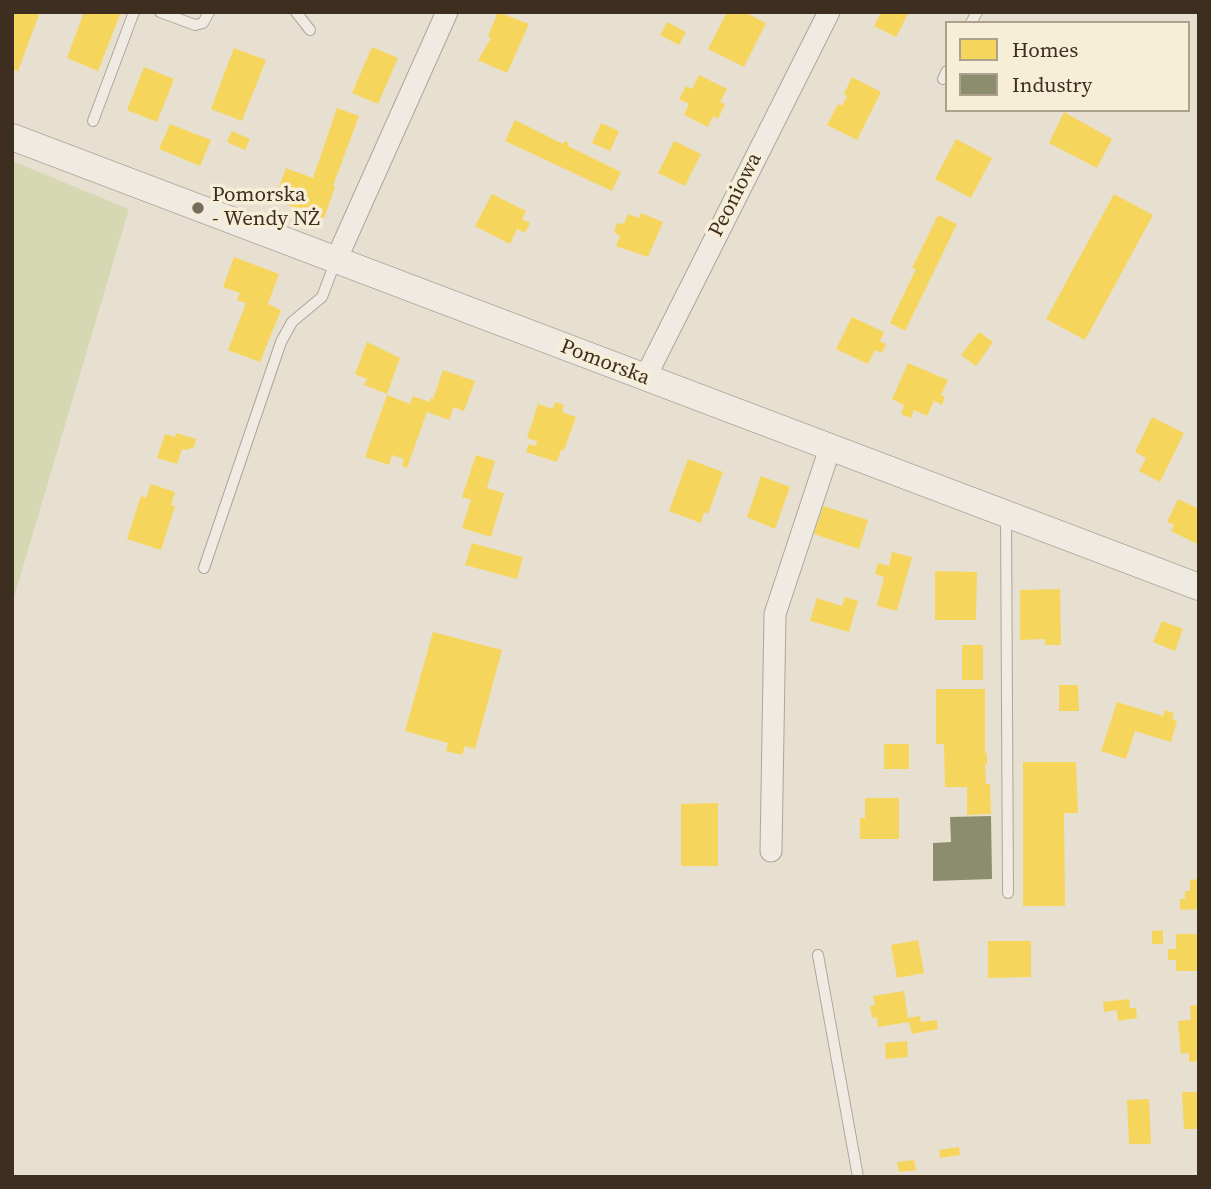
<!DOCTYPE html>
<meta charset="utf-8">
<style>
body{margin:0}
#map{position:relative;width:1211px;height:1189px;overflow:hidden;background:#e7e0d1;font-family:"Source Serif 4",serif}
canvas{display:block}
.frame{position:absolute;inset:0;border:14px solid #3d2e20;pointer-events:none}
.legend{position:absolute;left:945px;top:21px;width:245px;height:91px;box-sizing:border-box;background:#f7eed8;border:2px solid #ada18e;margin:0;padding:9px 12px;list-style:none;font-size:21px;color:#3d2e20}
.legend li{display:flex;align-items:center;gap:14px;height:35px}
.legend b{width:35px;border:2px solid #ada18e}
</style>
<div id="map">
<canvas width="1211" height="1189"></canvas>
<div class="frame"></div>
<ul class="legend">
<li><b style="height:19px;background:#f6d55c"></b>Homes</li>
<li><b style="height:19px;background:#8c8c6e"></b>Industry</li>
</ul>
</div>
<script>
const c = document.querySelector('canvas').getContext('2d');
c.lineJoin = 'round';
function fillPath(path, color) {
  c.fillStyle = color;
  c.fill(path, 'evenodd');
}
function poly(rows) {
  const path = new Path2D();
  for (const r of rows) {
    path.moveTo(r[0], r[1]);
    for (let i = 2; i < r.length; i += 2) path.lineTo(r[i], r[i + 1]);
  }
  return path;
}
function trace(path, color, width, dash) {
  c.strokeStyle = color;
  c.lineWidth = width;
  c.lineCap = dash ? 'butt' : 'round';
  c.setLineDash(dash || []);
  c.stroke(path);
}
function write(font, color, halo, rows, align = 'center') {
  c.font = font + ' "Source Serif 4",serif';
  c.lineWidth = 7;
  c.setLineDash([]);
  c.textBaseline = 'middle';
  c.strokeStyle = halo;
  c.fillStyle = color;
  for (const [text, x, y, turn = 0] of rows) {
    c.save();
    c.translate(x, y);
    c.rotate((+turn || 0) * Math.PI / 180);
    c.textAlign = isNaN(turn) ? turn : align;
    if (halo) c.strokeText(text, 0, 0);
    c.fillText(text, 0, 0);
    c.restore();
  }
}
fillPath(poly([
 [12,161,129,209,12,604]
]), '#d6d7b3');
fillPath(poly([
 [12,12,40,12,18,71,12,69],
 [84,12,121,12,98,71,67,58],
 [498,12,529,24,507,73,478,60,491,38,488,36],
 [727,12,744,12,766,23,744,67,708,49],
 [881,12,909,12,896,37,874,26],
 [667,22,686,32,679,45,660,35],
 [372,47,398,58,378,104,352,93],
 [234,48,266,60,242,121,211,109],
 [144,67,174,79,157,122,127,110],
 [699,75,727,89,720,102,725,104,718,119,713,116,708,127,684,115,689,104,679,99,686,86,692,89],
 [852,77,881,92,857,140,827,125,838,104,842,106,847,96,844,94],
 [337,108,359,116,333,186,335,187,324,218,274,200,286,168,313,178],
 [1064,112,1112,139,1097,168,1049,143],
 [515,120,563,144,564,141,569,143,568,146,621,172,612,191,505,141],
 [601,123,619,131,610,151,592,143],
 [170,124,211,140,200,166,159,149],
 [232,131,250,139,245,150,227,142],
 [956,139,992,158,971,198,935,179],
 [674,141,701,154,685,186,658,173],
 [492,194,526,211,522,219,530,223,525,233,517,229,510,244,475,226],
 [1114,194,1153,215,1085,340,1046,319],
 [641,213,663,222,648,257,616,246,620,236,614,232,617,223,624,224,628,214,639,218],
 [938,215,957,224,905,331,890,323,916,269,912,268],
 [234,257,279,274,268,304,281,310,260,362,228,350,246,303,237,300,240,293,223,287],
 [852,317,884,332,880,341,886,344,882,353,875,350,868,364,836,349],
 [979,332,993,342,976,366,961,355],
 [367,342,400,358,387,394,364,385,367,379,355,374],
 [908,363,948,380,941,395,945,397,942,405,934,401,927,416,914,410,911,418,901,414,904,405,892,399],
 [443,370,475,381,464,411,454,407,449,420,427,412,407,468,402,466,404,459,392,455,389,465,365,457,387,395,410,404,413,396,429,402,431,398,433,399],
 [555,402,564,405,562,412,576,417,564,450,561,450,557,462,526,452,529,444,536,446,537,441,527,438,538,404,553,409],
 [1152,417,1184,433,1160,482,1139,471,1146,458,1135,452],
 [176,433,196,439,194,447,187,450,182,449,177,464,157,458,165,434,175,437],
 [476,455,495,461,487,488,504,493,491,537,462,528,471,500,462,497],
 [688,459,723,472,708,514,704,512,701,523,669,511],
 [761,476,790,487,775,529,747,517],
 [151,484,175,492,171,505,175,506,161,550,127,539,141,496,146,498],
 [1178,499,1199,509,1199,545,1171,531,1174,525,1167,522],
 [823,506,868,520,859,549,814,534],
 [472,543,523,557,517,579,465,565],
 [892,552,912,557,897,611,877,606,884,577,875,574,878,563,889,566],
 [935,571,977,572,976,620,935,620],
 [1060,589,1061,645,1045,645,1045,639,1020,640,1020,590],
 [845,597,858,601,849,632,810,621,817,598,842,606],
 [1162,621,1183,629,1175,651,1153,642],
 [433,632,502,650,475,749,465,746,462,755,446,751,448,743,405,731],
 [962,645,983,645,983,680,962,680],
 [1059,685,1078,685,1079,711,1059,711],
 [936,689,985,689,985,753,987,753,987,764,985,764,986,784,990,784,991,814,967,815,967,787,945,787,944,744,936,744],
 [1117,702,1163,716,1165,710,1174,713,1172,719,1177,721,1171,742,1135,731,1126,759,1101,751],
 [884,744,909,744,909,769,884,769],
 [1023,762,1076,762,1078,813,1064,813,1065,906,1023,906],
 [865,798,899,798,899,839,860,839,860,818,865,818],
 [718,803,718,866,681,866,681,804],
 [1199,879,1199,909,1180,910,1180,899,1185,899,1185,891,1190,891,1190,880],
 [1163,930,1163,944,1152,944,1152,931],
 [1176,934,1199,934,1199,971,1176,971,1176,960,1168,960,1168,949,1176,949],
 [918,940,924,973,897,978,891,945],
 [988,941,1031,941,1031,977,988,978],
 [904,991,908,1018,920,1016,921,1022,937,1020,938,1029,912,1034,909,1022,878,1027,877,1017,872,1018,870,1006,875,1005,873,996],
 [1129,999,1130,1008,1136,1008,1137,1018,1118,1021,1117,1010,1104,1012,1103,1002],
 [1199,1005,1199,1061,1189,1062,1189,1053,1181,1054,1178,1021,1191,1020,1190,1006],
 [907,1041,908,1057,886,1059,885,1043],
 [1182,1092,1199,1092,1199,1129,1184,1129],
 [1149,1099,1151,1144,1129,1144,1127,1100],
 [959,1147,960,1155,940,1158,939,1150],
 [914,1160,916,1170,899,1172,897,1162]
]), '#f6d55c');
fillPath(poly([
 [991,816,992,879,933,881,933,843,951,842,950,817]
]), '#8c8c6e');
const service = poly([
 [160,12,195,25,203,23,209,12],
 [296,12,310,30],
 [971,23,977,12],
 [943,79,947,71],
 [93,121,134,12],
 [1006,515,1008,893],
 [204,568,281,342,292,322,322,297,336,260],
 [818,955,858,1177]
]);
const minor = poly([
 [336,260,447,12],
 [645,378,829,12],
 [771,851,775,614,830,448]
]);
const tertiary = poly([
 [12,137,1199,587]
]);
trace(service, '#ada599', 12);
trace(minor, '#ada599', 23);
trace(tertiary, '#ada599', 28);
trace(service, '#efebe3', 10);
trace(minor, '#efebe3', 21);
trace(tertiary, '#efebe3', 26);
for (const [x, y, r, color] of [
 [198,208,7,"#786c5e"]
]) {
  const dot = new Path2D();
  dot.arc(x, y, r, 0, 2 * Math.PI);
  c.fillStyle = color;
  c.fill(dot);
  trace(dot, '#f7eed8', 2.5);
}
write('21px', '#3d2e20', '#f7eed8', [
 ["Peoniowa",736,195,-63],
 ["Pomorska",605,363,21]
]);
write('21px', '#3d2e20', '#f7eed8', [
 ["Pomorska",212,196],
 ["- Wendy NŻ",212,220]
], 'left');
</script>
